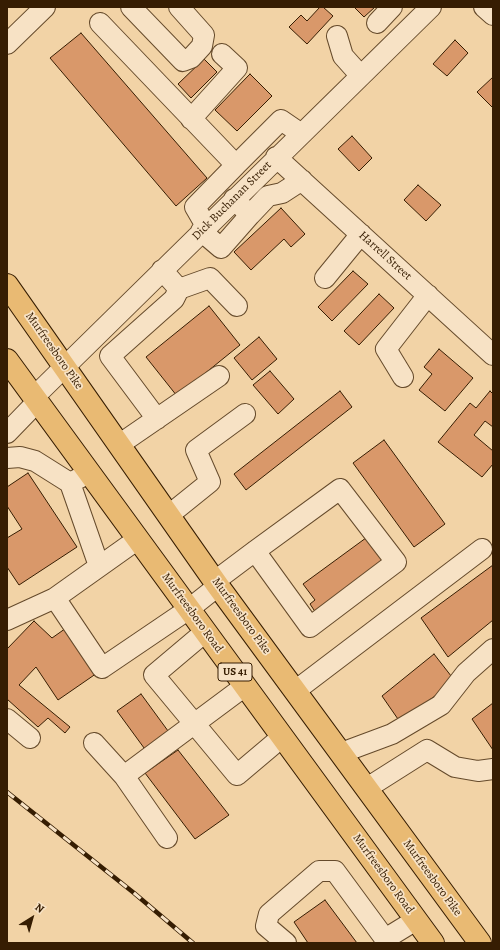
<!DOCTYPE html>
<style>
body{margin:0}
#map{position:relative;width:500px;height:950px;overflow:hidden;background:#f2d3a6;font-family:Alegreya,serif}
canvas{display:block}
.frame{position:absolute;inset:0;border:8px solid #361d02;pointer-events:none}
.north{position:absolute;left:12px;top:898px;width:40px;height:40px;-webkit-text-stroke:3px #f7e2c5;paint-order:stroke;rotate:37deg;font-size:11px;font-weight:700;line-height:16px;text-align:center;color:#361d02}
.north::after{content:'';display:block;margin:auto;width:14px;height:18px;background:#361d02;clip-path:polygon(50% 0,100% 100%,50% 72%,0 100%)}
</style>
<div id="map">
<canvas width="500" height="950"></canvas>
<div class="frame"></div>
<div class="north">N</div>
</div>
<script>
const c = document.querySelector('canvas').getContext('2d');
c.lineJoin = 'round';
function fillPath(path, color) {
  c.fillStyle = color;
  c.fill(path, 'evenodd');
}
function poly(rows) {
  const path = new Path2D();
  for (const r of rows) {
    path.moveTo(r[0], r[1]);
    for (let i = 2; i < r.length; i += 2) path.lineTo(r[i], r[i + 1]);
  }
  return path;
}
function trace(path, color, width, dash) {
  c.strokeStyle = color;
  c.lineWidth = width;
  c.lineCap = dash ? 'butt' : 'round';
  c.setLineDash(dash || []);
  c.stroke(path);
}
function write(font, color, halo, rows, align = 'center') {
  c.font = font + ' Alegreya,serif';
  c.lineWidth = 3.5;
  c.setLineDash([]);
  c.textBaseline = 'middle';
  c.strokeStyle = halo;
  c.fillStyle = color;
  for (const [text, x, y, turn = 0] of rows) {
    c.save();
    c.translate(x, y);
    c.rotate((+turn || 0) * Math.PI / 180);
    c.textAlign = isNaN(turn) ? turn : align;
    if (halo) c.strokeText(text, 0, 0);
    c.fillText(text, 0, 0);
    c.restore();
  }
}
const building = poly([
 [320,7,323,7,333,16,307,44,289,27,301,15,307,21,320,7],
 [354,7,375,7,364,17,354,7],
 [81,33,207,178,176,206,50,58,81,33],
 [455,40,468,53,447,76,433,64,455,40],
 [204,59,217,72,191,98,178,84,204,59],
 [250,74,272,96,237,131,215,110,250,74],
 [493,77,493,108,477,92,493,77],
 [352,136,372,158,359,171,338,149,352,136],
 [418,185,441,205,426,221,404,200,418,185],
 [281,208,305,234,291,247,284,239,251,270,234,252,281,208],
 [353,271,368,284,332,321,318,307,353,271],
 [379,294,394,308,359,345,344,331,379,294],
 [209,306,240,345,177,396,146,357,209,306],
 [259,337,277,359,252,380,234,358,259,337],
 [439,349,473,378,445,411,419,390,432,374,424,367,439,349],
 [270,371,294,399,278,414,253,385,270,371],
 [340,391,352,407,246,490,234,474,340,391],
 [490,391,493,394,493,427,485,421,474,435,493,451,493,464,482,477,438,442,470,403,476,408,490,391],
 [384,440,445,524,414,547,353,463,384,440],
 [28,473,77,547,19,585,7,567,7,538,22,529,7,506,7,487,28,473],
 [370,535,390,564,318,616,310,604,315,600,303,584,370,535],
 [493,565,493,620,448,657,421,618,493,565],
 [34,621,52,638,69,626,100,671,58,700,36,667,19,685,70,727,65,733,48,718,38,727,7,699,7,649,34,621],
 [434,654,455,681,400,722,382,696,434,654],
 [141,694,171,735,147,752,117,711,141,694],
 [493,703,493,750,472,719,493,703],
 [178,750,229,815,195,839,145,773,178,750],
 [325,900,357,943,308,943,294,922,325,900]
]);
fillPath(building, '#d9986a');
trace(building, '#361d02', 1);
const minor = poly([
 [131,7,183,61,191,58,202,46,204,35,179,7],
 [484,7,493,15],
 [100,23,236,165,195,207,206,226],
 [377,23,392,7],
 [337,36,343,56,360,75],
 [7,44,45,7],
 [191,119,237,68,222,54],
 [276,157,493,355],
 [236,165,281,120,300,133],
 [250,215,268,196,282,193,302,180],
 [201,231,221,248,250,215,234,199],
 [325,278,361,234],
 [179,289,210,278,237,306],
 [403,377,386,349,428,295],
 [34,397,431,7],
 [157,419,110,356,174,299,179,289,162,270],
 [7,433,37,402],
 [120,444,219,376],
 [7,458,20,457,35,461,70,483,89,473],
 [70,483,99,566],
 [169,515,210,482,196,450,245,414],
 [215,581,255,551,340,489,396,562,310,627,255,551],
 [55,598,138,539],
 [7,620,55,598,102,668,189,609,218,586],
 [205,632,154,675,237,775,282,737],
 [295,691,482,549],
 [7,719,30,738],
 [94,743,124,776,245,686],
 [341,753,392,734,441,705,466,673,493,649],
 [124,776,167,838],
 [367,788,427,750,455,767,478,771,493,769],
 [385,939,416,920],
 [286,943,266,926,269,914,319,871,335,871,388,943]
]);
const major = poly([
 [7,285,218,586,480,943],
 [7,360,433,943]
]);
trace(minor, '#654a2b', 22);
trace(major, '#361d02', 24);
trace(minor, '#f7e2c5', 20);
trace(major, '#e9ba73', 22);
const rail = poly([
 [7,792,134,893,193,943]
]);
trace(rail, '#361d02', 4.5);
trace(rail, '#f7e2c5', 3, [9]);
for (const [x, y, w] of [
 [235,672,34]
]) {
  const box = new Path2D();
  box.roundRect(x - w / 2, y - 9, w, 18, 3);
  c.fillStyle = '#f7e2c5';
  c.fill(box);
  trace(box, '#361d02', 1);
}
write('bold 11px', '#361d02', null, [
 ["US 41",235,672]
]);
write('12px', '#361d02', '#f7e2c5', [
 ["Dick Buchanan Street",232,201,-45],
 ["Harrell Street",385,256,42],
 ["Murfreesboro Pike",54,351,55],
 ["Murfreesboro Road",192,613,54],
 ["Murfreesboro Pike",241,616,54],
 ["Murfreesboro Road",383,874,54],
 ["Murfreesboro Pike",432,878,54]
]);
</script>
